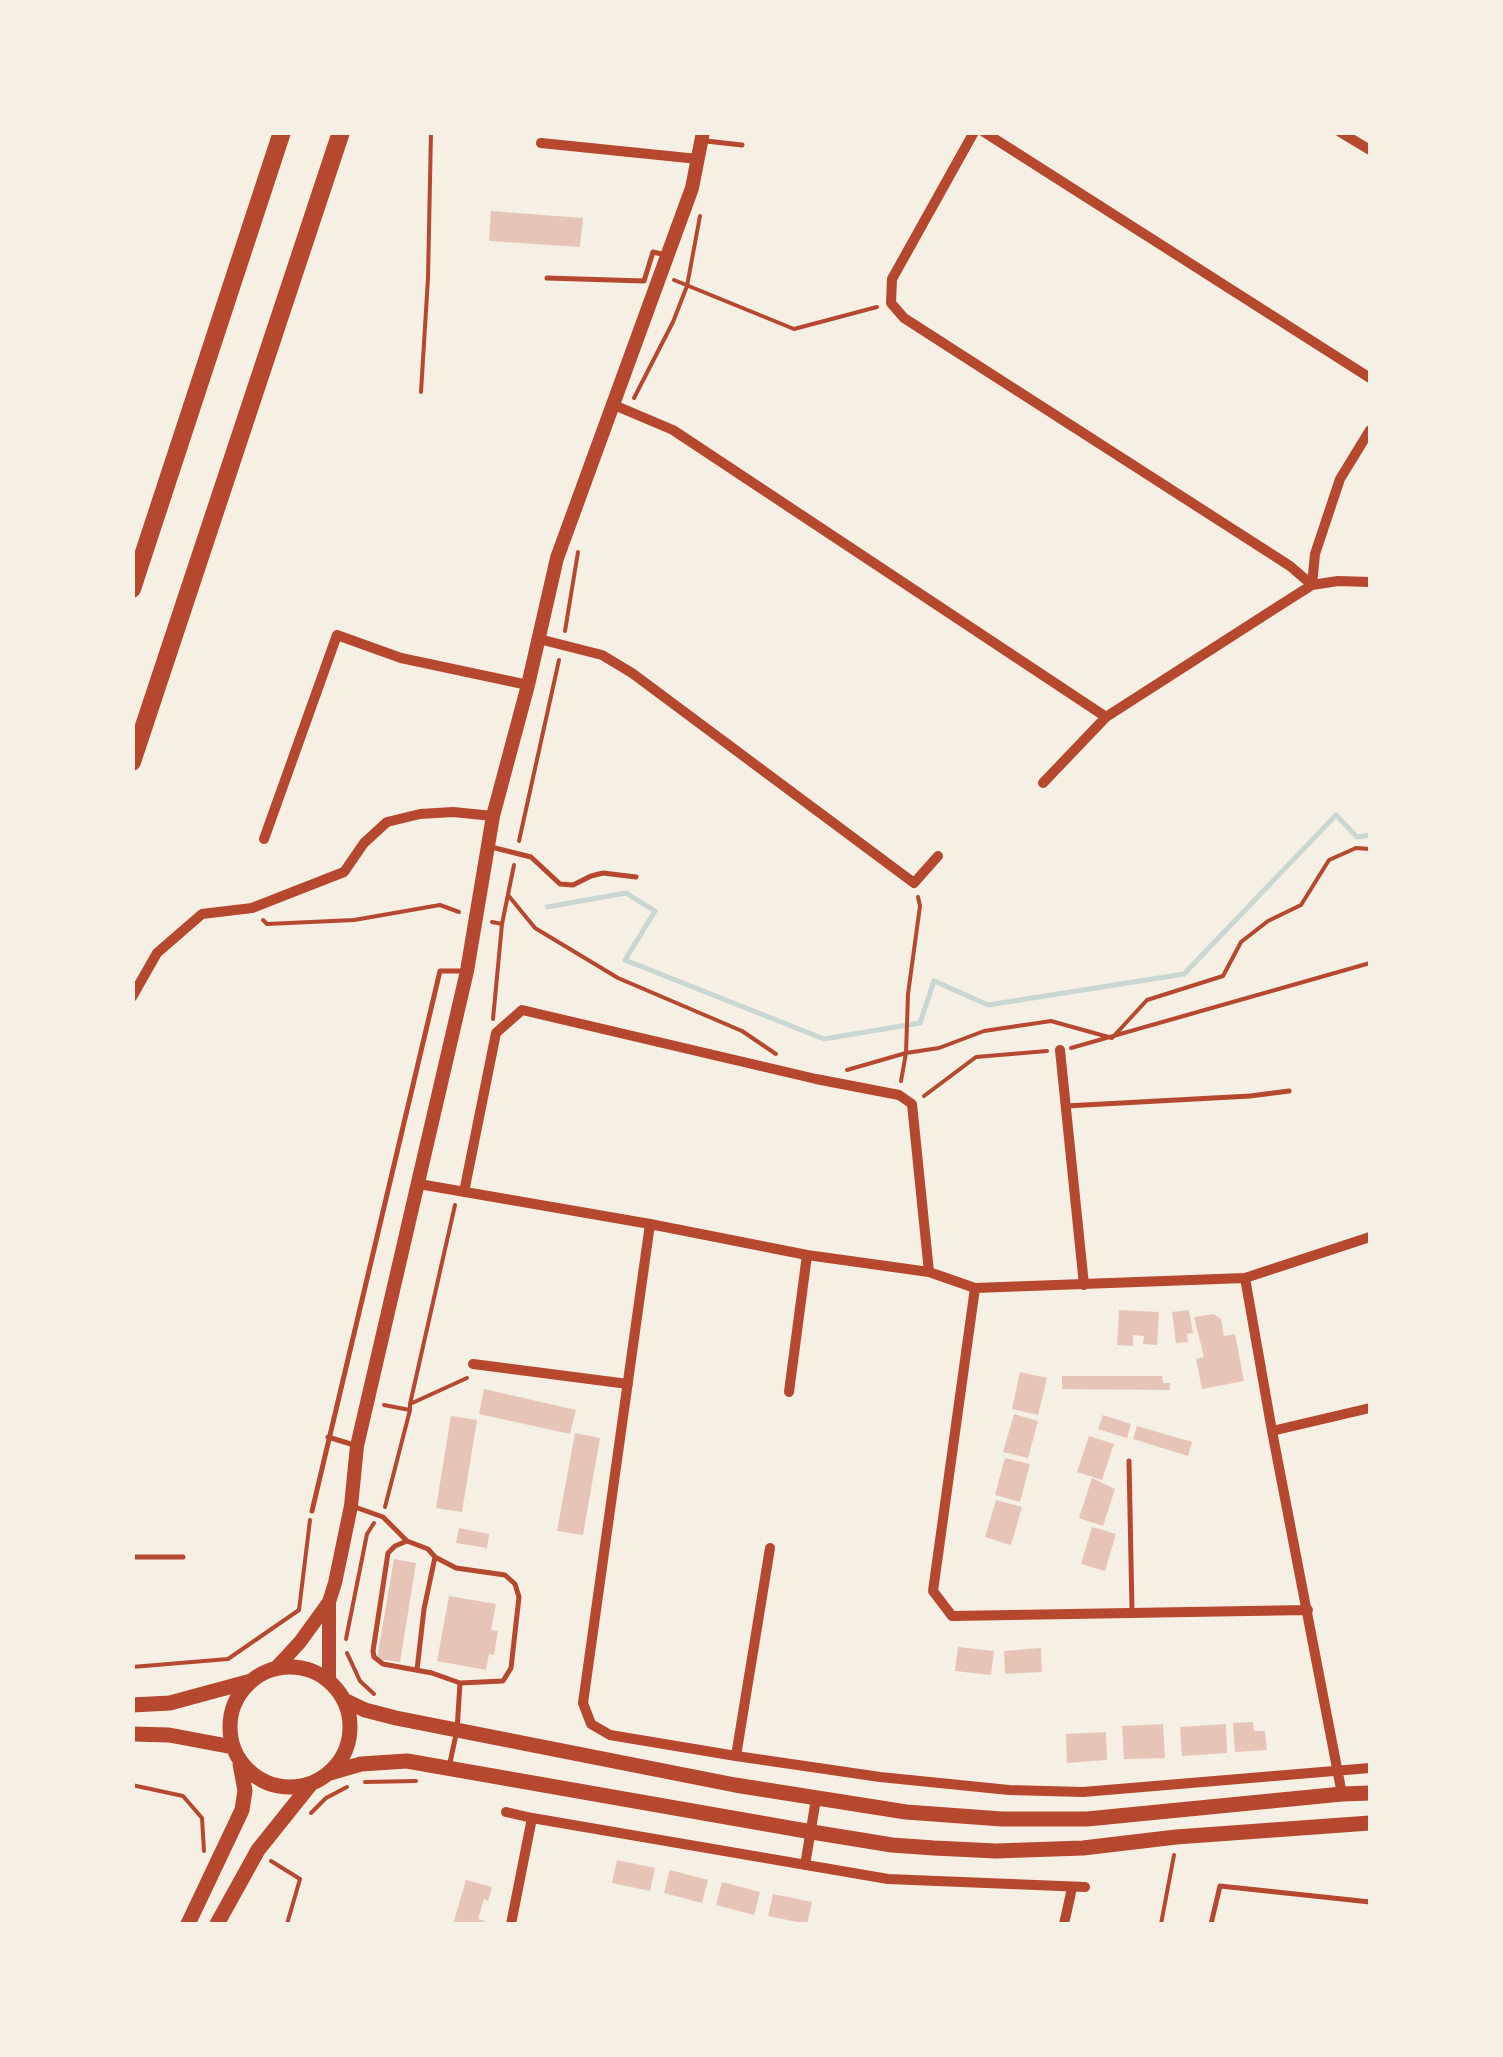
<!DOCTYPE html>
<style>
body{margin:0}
#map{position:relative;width:1503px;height:2057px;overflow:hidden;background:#f6efe4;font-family:"Source Sans 3",sans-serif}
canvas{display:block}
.frame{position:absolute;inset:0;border:135px solid #f6efe4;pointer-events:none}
</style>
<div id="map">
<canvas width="1503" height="2057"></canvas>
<div class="frame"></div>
</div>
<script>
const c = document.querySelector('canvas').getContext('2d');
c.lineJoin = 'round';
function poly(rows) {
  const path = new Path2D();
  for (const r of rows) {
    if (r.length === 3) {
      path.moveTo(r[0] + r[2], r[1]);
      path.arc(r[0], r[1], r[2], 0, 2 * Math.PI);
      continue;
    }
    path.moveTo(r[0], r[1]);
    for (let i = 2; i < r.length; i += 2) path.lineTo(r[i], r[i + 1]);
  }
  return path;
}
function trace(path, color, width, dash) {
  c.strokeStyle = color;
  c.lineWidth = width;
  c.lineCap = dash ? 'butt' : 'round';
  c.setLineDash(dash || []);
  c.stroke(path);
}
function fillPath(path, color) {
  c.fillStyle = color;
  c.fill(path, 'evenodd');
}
trace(poly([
 [547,907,626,893,655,911,625,960,824,1039,920,1023,934,981,988,1005,1184,974,1336,815,1357,837,1370,835]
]), '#c9d6d2', 5);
fillPath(poly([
 [491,211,583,218,580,247,489,241],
 [1119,1310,1159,1312,1157,1345,1143,1344,1144,1336,1133,1335,1133,1346,1117,1345],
 [1189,1310,1193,1333,1187,1334,1188,1342,1176,1343,1172,1312],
 [1214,1314,1221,1319,1224,1336,1235,1334,1244,1381,1202,1389,1196,1359,1204,1357,1194,1317],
 [1020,1372,1047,1378,1038,1415,1012,1409],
 [1062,1376,1162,1376,1163,1383,1170,1383,1170,1390,1062,1389],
 [484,1389,576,1410,570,1434,479,1414],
 [1014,1414,1038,1421,1028,1458,1003,1452],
 [1103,1415,1131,1424,1127,1438,1098,1429],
 [451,1416,477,1420,462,1512,436,1508],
 [1137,1426,1192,1442,1188,1456,1133,1439],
 [575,1433,600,1438,583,1535,557,1531],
 [1089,1436,1114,1444,1102,1480,1077,1472],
 [1005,1458,1030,1464,1020,1502,995,1495],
 [1092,1478,1115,1489,1103,1526,1079,1518],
 [996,1500,1022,1507,1011,1545,985,1537],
 [1092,1527,1116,1534,1105,1571,1081,1564],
 [459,1528,489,1534,487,1548,456,1543],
 [394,1559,416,1563,400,1662,377,1659],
 [449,1596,496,1604,491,1630,498,1631,494,1655,489,1654,486,1670,437,1661],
 [958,1647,994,1651,991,1675,955,1671],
 [1041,1648,1042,1672,1005,1674,1004,1651],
 [1253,1722,1254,1731,1265,1731,1267,1750,1235,1752,1233,1723],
 [1163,1724,1165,1758,1124,1759,1122,1726],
 [1226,1724,1227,1753,1182,1756,1180,1727],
 [1106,1732,1107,1760,1067,1763,1066,1734],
 [617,1860,655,1868,650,1891,612,1883],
 [670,1870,708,1880,702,1903,664,1893],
 [466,1880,492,1887,488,1901,484,1899,478,1919,485,1921,484,1924,453,1924],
 [722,1882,760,1892,754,1915,716,1905],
 [773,1894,812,1902,807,1924,768,1916]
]), '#e6c5b7');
trace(poly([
 [674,280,794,329,877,307],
 [421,392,428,278,431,132],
 [634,398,673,322,687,286,700,216],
 [565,631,578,552],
 [519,841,559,660],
 [508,895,535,928,618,978,742,1031,776,1054],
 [263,920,267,924,354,920,440,905,459,912],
 [492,922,502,924,493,1019],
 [502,924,514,865],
 [1071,1048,1370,963],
 [847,1070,906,1053,939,1048,984,1031,1051,1021,1112,1038,1147,1000,1223,976,1241,942,1268,921,1301,905,1329,860,1356,848,1370,849],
 [901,1081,906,1053,908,994,920,906,918,897],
 [924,1096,976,1057,1047,1051],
 [410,1404,455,1205],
 [384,1405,410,1410,410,1404,467,1378],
 [385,1507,410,1410],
 [346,1639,367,1534,374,1523],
 [347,1653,360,1681,374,1694],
 [132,1667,228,1659,299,1610,310,1520],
 [365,1782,416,1781],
 [132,1785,183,1796,202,1818,204,1851],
 [311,1813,326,1798,347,1787],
 [271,1861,300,1879,287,1924],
 [1161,1924,1174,1855]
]), '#b5482f', 4);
trace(poly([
 [706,141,742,145],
 [547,278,644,281,653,252,666,255],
 [491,847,531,857,560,884,573,885,591,876,603,873,636,877],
 [1066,1106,1250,1096,1289,1091],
 [328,1437,354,1445],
 [1129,1461,1132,1610],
 [352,1506,383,1517,407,1541],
 [312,1511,440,971,464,971],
 [132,1557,183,1557],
 [417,1670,424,1609,435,1557],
 [449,1767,457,1730,460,1683,503,1681,511,1668,519,1597,515,1584,505,1575,456,1568,435,1557,428,1549,407,1541,395,1546,388,1553,373,1651,374,1657,383,1664,432,1673,460,1683],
 [1211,1924,1220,1886,1370,1902]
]), '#b5482f', 5);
trace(poly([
 [974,132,892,279,891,303,904,318,1290,566,1312,585],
 [984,132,1370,378],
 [1340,132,1370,150],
 [541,143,698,159],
 [614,405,673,430,1106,717],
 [1312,585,1315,554,1340,479,1370,430],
 [539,639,602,655,632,673,914,883,938,856],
 [1043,783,1106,717,1282,604,1312,585,1338,581,1370,582],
 [264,839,337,635,401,658,528,685],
 [132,997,157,953,202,914,252,908,344,872,364,843,387,822,420,814,453,812,493,816],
 [1060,1050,1084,1285],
 [419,1184,650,1224,807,1255,929,1272,975,1288,1245,1278,1370,1237],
 [464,1192,496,1033,522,1010,816,1079,899,1095,912,1104,929,1272],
 [650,1224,583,1703,591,1724,610,1735,736,1756,880,1777,1009,1790,1083,1792,1370,1768],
 [1245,1278,1272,1431,1342,1794],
 [975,1288,933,1591,952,1616,1308,1610],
 [473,1364,628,1384],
 [789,1392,807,1255],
 [1272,1431,1370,1408],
 [736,1756,770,1548],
 [506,1812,532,1818,888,1879,1085,1887],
 [805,1865,816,1799],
 [511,1924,532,1818],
 [1064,1924,1072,1888]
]), '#b5482f', 10);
trace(poly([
 [329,1602,329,1681],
 [276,1668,300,1642,329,1602,335,1583,351,1506,357,1446,467,971,493,816,528,685,557,558,692,188,703,132]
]), '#b5482f', 14);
trace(poly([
 [290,1727,60],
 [344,1700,365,1710,396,1718,735,1785,906,1812,1002,1819,1087,1819,1342,1794,1370,1793],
 [132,1705,170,1703,251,1681],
 [132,1734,169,1735,233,1747],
 [330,1773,361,1764,407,1761,812,1832,892,1845,934,1848,996,1851,1083,1848,1176,1837,1370,1823],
 [188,1924,242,1810,245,1791,240,1764],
 [217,1924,258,1850,310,1785]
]), '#b5482f', 15);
trace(poly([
 [132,589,282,132],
 [132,762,341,132]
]), '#b5482f', 18);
</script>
